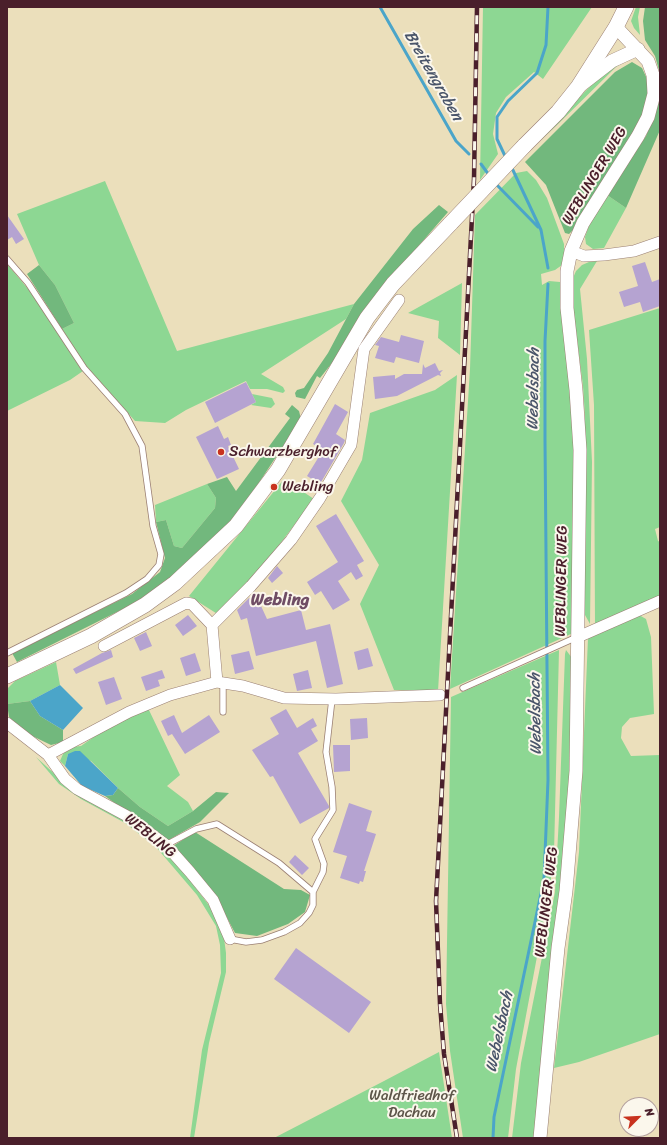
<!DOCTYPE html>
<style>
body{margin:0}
#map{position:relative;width:667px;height:1145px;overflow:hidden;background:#ebdfbb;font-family:Sriracha,sans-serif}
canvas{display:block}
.frame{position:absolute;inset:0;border:8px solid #4a1f2b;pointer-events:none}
.north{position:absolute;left:619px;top:1097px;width:40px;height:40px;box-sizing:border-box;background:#fbf7ec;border:1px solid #b4a19f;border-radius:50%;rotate:66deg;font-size:11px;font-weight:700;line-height:16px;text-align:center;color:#4a1f2b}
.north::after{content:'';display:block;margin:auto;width:14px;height:18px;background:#c8321e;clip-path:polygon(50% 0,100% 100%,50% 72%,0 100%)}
</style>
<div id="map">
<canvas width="667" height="1145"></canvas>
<div class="frame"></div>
<div class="north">N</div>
</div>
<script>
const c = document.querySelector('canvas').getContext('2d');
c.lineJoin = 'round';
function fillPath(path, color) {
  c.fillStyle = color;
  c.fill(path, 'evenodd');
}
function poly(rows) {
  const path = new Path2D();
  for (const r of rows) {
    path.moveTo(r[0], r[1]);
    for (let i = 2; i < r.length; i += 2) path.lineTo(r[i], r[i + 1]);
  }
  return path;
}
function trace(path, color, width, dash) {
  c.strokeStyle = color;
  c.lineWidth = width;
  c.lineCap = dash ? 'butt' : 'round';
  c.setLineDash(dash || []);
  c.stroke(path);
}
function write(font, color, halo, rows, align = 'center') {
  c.font = font + ' Sriracha,sans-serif';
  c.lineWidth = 4;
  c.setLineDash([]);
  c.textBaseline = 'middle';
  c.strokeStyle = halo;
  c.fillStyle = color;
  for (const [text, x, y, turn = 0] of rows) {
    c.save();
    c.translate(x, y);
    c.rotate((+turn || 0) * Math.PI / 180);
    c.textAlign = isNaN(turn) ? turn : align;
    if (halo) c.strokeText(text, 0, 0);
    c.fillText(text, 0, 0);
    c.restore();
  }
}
fillPath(poly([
 [483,7,592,7,543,79,534,72,506,97,496,113,493,134,498,154,480,180],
 [636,7,640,7,638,17,640,35,634,28,631,21],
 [626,61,616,67,556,126,541,140,539,139,610,66],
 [527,171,536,180,547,198,564,244,564,257,562,265,555,270,541,274,542,285,549,281,560,282,571,387,574,461,573,633,450,689,470,369,475,215,516,173],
 [105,181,177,351,354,304,346,319,261,374,283,387,285,391,283,393,267,389,250,389,246,381,186,410,165,423,135,421,85,365,62,329,74,323,55,285,39,265,17,214],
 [607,195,626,208,604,248,593,249,586,244,585,237,591,220],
 [597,261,580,289,587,359,592,462,590,624,585,615,585,417,583,386,572,301,573,278,576,271,582,265,589,262],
 [7,264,29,290,83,371,70,380,7,411],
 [462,283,460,355,438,338,439,321,408,313],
 [660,308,660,527,655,529,658,541,660,542,660,597,595,626,594,405,589,330],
 [457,375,438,691,394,690,360,604,379,565,341,501,362,460,370,413,435,390],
 [252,394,272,398,275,404,271,408,251,405,256,402],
 [284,479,314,499,264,565,219,615,189,596],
 [207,484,216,498,215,508,182,548,174,546,166,520,156,522,155,505],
 [639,615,646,619,651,637,654,714,630,718,622,727,621,738,631,756,660,755,660,1034,579,1062,554,1068,579,852,588,638],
 [559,650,554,853,550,887,516,1069,508,1138,463,1138,450,1051,446,1004,451,697],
 [566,650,572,658,569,799,535,1138,512,1138,521,1063,555,892,559,817,565,654],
 [56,662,60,685,30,701,7,704,7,689,15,681],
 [148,708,180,775,167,786,188,802,193,811,168,826,140,807,118,788,91,761,68,754,65,766,60,761,63,754,71,747,81,746,108,727],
 [36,757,58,777,116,813,169,853,208,904,223,931,226,953,226,972,209,1043,194,1138,190,1138,202,1050,221,973,220,945,216,926,197,895,156,847,125,823,81,799,59,784],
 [439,1052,452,1138,274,1138,384,1081]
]), '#8dd793');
fillPath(poly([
 [645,7,660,7,660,74,655,56,645,40,643,21],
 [632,62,642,68,648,81,648,97,645,108,638,125,575,228,569,234,565,233,546,185,525,162,615,72],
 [660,92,660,130,626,208,607,195,646,136,659,101],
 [439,205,448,212,390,279,340,353,320,378,317,376,305,399,296,397,295,393,297,390,304,388,328,353,354,304,413,229],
 [39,265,55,285,74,323,62,329,27,274],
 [292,405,299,411,301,419,235,519,157,590,123,609,17,662,12,653,132,594,160,572,165,558,156,522,166,520,174,546,182,548,215,508,216,498,207,484,227,477,236,491,290,418,285,414],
 [30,701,40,716,63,730,63,742,51,745,26,733,9,717,7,704],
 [118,788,140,807,168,826,193,811,216,792,229,793,200,822,167,841,105,796,113,795],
 [195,832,284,889,301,890,310,895,305,912,288,924,257,936,235,933,215,895,173,846]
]), '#72b87d');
fillPath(poly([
 [60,685,83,708,63,730,40,716,30,701],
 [75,751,80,751,118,788,113,795,105,796,82,786,65,766,68,754]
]), '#4ba5c9');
trace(poly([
 [380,7,456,141,469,154],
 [506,158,497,139,497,117,508,101,537,73,546,45,548,7],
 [481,164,489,175],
 [511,166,541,230,548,268],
 [495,183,538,227],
 [493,1138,494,1117,544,879,548,780,545,440,545,341,548,284]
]), '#4ba5c9', 3);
fillPath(poly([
 [7,215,24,239,16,244,12,237,7,240],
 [645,262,652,282,660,279,660,306,643,312,640,302,624,307,619,292,638,286,632,266],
 [401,335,424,341,419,363,396,357,394,363,375,358,379,346,375,345,381,337,399,342],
 [435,363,439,371,443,370,440,373,441,376,438,375,397,396,375,399,373,377,395,375,395,379,404,374,422,374,423,364,425,368],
 [246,382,256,402,215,423,205,402],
 [335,404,348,412,336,434,345,440,344,443,320,484,307,476,323,450,313,444],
 [218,426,224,439,228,437,231,445,228,446,239,469,217,479,196,437],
 [336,514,364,561,357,565,363,576,356,580,351,572,338,581,350,600,333,610,321,591,315,595,307,582,338,562,316,526],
 [277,566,283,573,272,583,268,578],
 [256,595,267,619,301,610,306,630,330,624,343,684,327,688,316,641,256,656,247,618,241,620,237,610,249,598],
 [188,615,197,626,183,636,175,625],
 [146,632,152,646,140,651,134,638],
 [368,648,373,666,358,670,354,652],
 [111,650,113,657,76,674,73,669,102,653],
 [249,651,254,669,235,674,231,655],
 [195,653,201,671,186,676,180,658],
 [162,670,165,678,158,680,160,686,146,691,141,677],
 [308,670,312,688,297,691,293,674],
 [114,677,122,699,106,705,98,682],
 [286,709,297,728,313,718,317,726,311,729,318,741,298,753,329,806,329,808,300,824,273,776,270,777,252,750,279,734,270,718],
 [174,715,182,733,209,715,220,732,185,754,172,734,168,736,161,721],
 [367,718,368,738,351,740,350,719],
 [333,745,350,745,350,771,334,772],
 [349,803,372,811,366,831,376,834,364,871,366,871,363,882,360,881,359,884,340,878,347,856,333,852],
 [295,855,309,868,302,875,289,862],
 [296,948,371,1002,349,1033,274,979]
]), '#b5a3d1');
const service = poly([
 [7,259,28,283,84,368,125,414,142,446,153,526,161,554,159,565,147,579,126,593,7,653],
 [463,688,577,637],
 [223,712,223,683],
 [166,845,196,829,217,824,279,863,313,892],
 [230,939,246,942,262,940,284,932,300,923,309,913,313,905,313,892,323,872,324,864,315,839,333,810,332,787,326,752,332,699]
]);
const minor = poly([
 [571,251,584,256,604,255,634,251,660,242],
 [212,625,251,586,291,540,320,498,351,445,364,349,399,300],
 [578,637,660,601],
 [104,646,186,603,192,604,212,625,217,682],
 [7,723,48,755,65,779,77,789,127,816,166,845,190,872,213,900,230,939],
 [48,755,129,712,170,695,217,682,243,686,284,698,336,699,440,695]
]);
const tertiary = poly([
 [581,85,612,61,638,49],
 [540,1138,558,948,566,891,576,771,580,450,576,390,567,308,567,271,571,251,583,223,638,136,648,117,654,94,653,75,648,61,616,27]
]);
const secondary = poly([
 [524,146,558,112,578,87,616,27,626,7],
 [7,676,91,636,145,605,175,583,236,526,278,470,367,318,393,284,451,223]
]);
trace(service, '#9a7f73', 7);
trace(minor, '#9a7f73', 12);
trace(tertiary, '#9a7f73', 14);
trace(secondary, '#9a7f73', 16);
trace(service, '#fff', 5.5);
trace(minor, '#fff', 11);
trace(tertiary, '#fff', 13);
trace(secondary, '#fff', 15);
const rail = poly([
 [457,1138,444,1054,440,1004,436,901,474,179,477,7]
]);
trace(rail, '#4a1f2b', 4.5);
trace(rail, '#fbf7ec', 3, [9]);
const secondaryBridge = poly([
 [451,223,524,146]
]);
trace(secondaryBridge, '#9a7f73', 16, []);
trace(secondaryBridge, '#fff', 15);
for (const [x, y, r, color] of [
 [221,452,4,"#c8321e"],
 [274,487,4,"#c8321e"]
]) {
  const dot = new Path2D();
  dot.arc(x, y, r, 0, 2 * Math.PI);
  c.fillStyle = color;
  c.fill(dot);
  trace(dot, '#fbf7ec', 1.5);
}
write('15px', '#4a1f2b', '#fbf7ec', [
 ["WEBLINGER WEG",595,176,-59],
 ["WEBLINGER WEG",562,581,-89],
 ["WEBLING",150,836,39],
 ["WEBLINGER WEG",547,902,-83]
]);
write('15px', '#4a1f2b', '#fbf7ec', [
 ["Schwarzberghof",229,452],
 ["Webling",282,487]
], 'left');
write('15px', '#5e564a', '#fbf7ec', [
 ["Waldfriedhof",412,1096],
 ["Dachau",412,1113]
]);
write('italic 16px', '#4a556a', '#fbf7ec', [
 ["Breitengraben",433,76,60],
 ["Webelsbach",534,389,-89],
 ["Webelsbach",536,714,-91],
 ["Webelsbach",500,1032,-78]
]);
write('bold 17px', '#6f4d65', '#fbf7ec', [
 ["Webling",280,601]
]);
</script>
